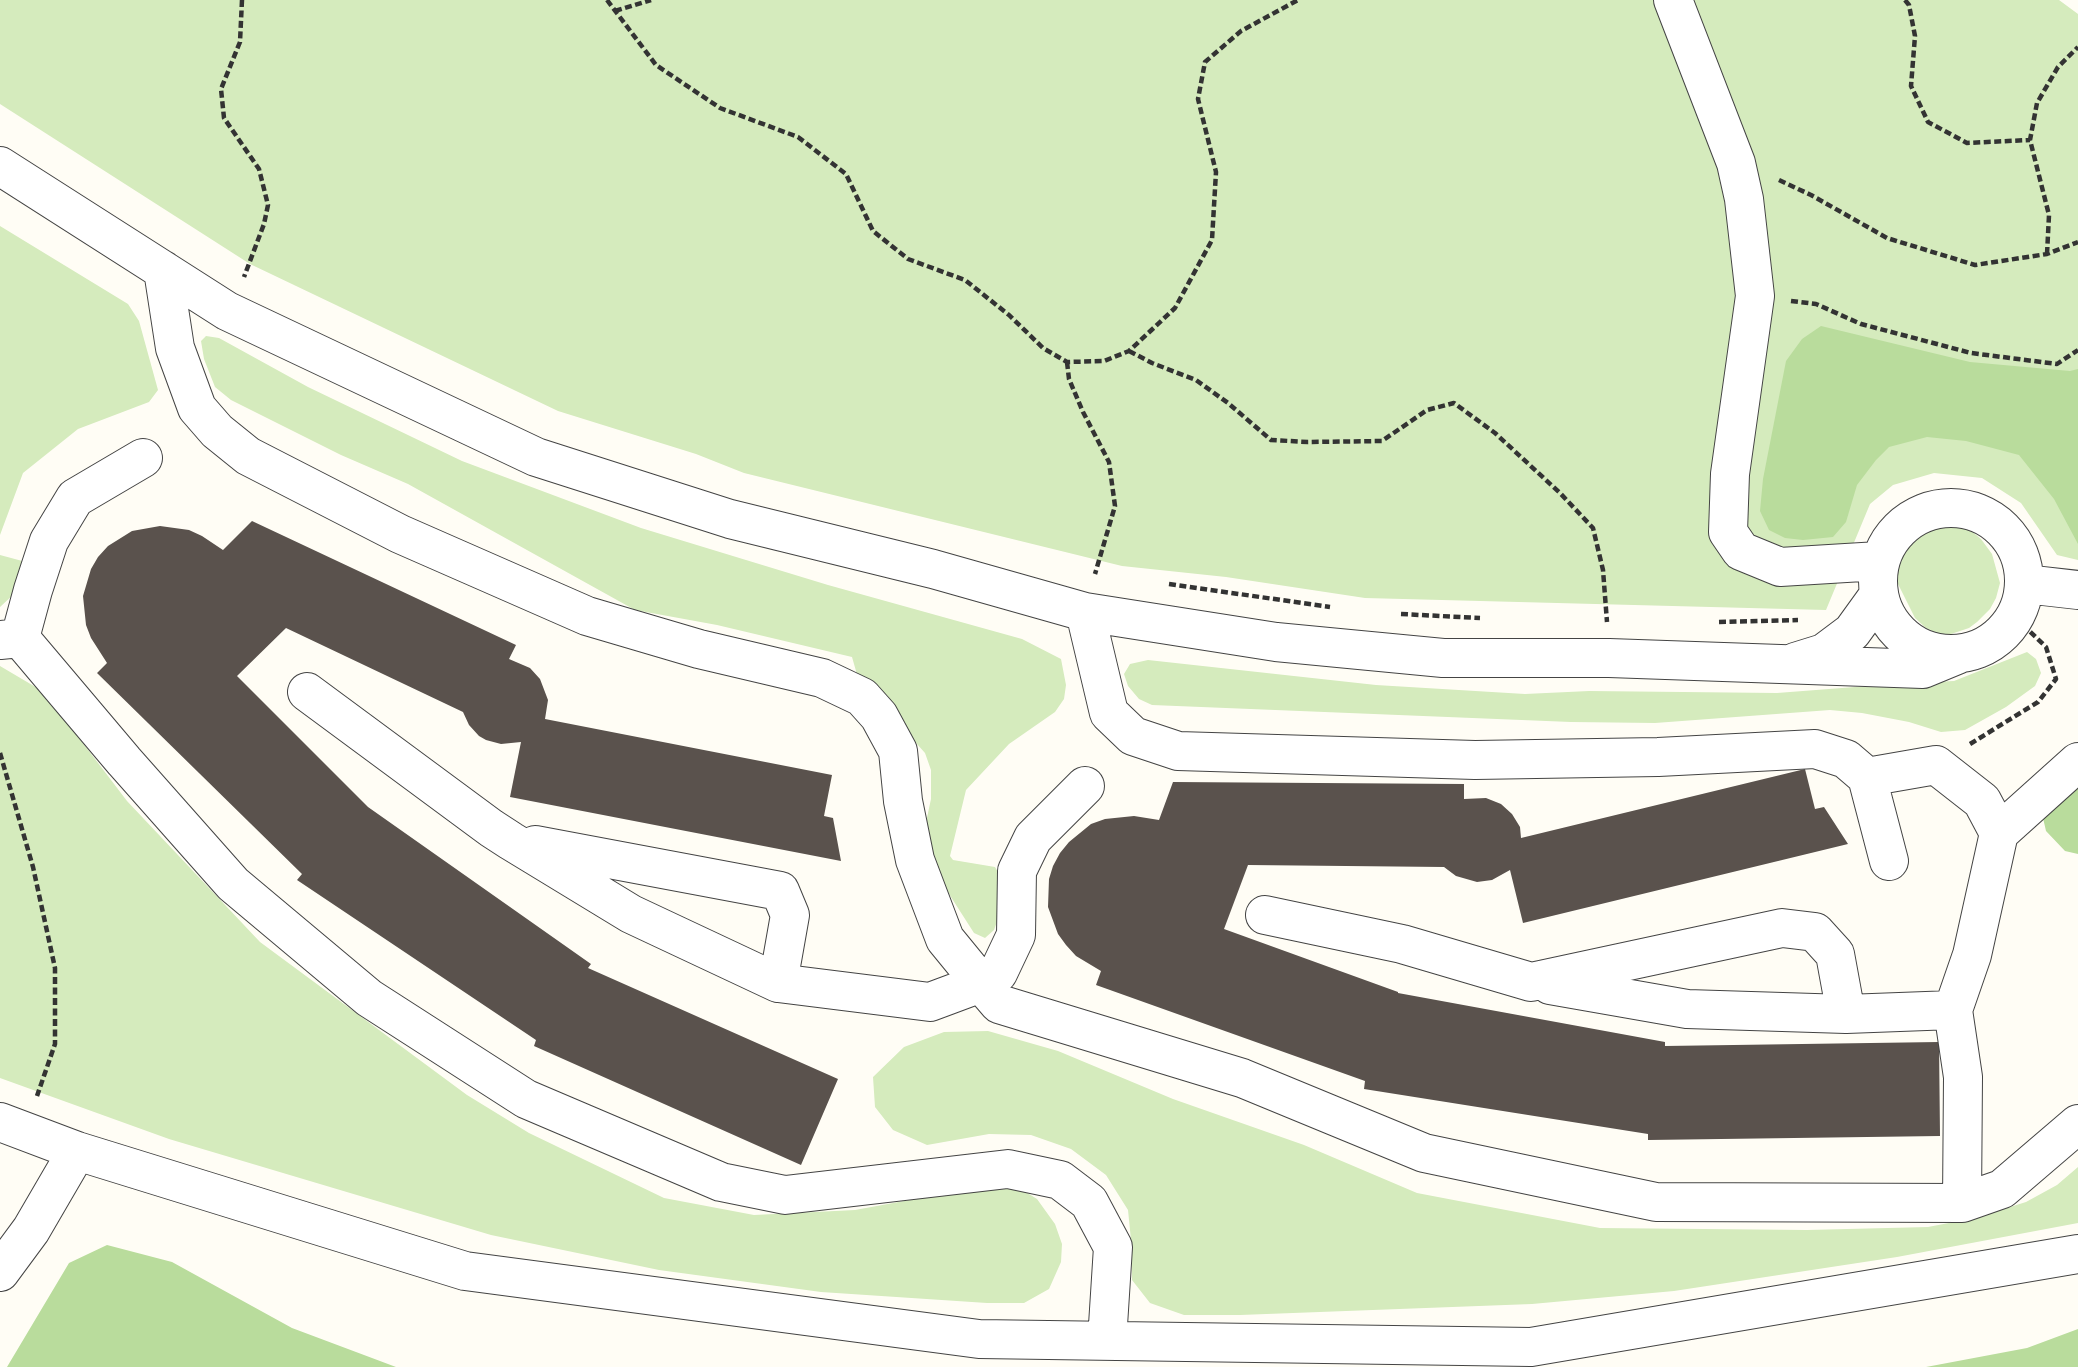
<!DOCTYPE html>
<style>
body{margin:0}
canvas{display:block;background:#fffdf5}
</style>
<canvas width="2078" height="1367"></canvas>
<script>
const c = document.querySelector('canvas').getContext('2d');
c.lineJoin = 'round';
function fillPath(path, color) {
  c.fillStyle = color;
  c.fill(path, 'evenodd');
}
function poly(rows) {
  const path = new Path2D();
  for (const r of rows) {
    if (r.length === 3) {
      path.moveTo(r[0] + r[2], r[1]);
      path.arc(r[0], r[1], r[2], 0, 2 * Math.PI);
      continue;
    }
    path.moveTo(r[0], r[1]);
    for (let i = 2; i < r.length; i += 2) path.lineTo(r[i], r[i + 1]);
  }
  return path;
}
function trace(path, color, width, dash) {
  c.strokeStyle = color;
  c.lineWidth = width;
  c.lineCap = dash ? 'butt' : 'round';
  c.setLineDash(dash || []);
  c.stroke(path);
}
fillPath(poly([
 [0,0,2059,0,2078,14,2078,560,2057,555,2021,503,1982,478,1934,473,1893,485,1870,504,1826,610,1365,598,1226,577,1122,566,744,473,696,454,558,411,250,264,0,104],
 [0,226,128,304,139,321,158,390,149,402,78,429,23,473,0,535],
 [206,336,219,338,308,387,462,461,641,528,828,585,1022,639,1061,659,1066,685,1064,699,1055,712,1009,744,966,790,950,856,953,860,995,867,998,872,999,916,994,930,985,938,974,933,942,883,932,861,925,827,931,799,931,770,925,753,858,678,852,657,717,625,635,610,408,484,341,455,231,400,215,387,204,359,201,341],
 [1950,525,1968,528,1981,539,1992,554,2000,583,1996,598,1990,609,1977,622,1969,628,1951,634,1939,634,1926,628,1915,618,1898,584,1897,573,1907,545,1935,526],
 [0,555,26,562,14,594,0,607],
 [2027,652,2036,659,2041,673,2035,686,2006,707,1965,730,1941,732,1909,722,1862,713,1830,710,1655,723,1571,722,1152,705,1139,699,1128,686,1124,674,1130,664,1148,660,1376,685,1525,694,1589,691,1777,693,1894,684,1954,681],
 [0,666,44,692,127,801,260,942,467,1095,529,1133,664,1198,754,1215,855,1210,937,1195,1005,1189,1021,1189,1037,1199,1055,1224,1062,1244,1061,1262,1049,1289,1024,1303,987,1303,821,1292,659,1270,491,1235,169,1139,0,1078],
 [988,1031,1058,1051,1173,1099,1304,1145,1417,1193,1600,1228,1807,1230,1928,1227,1975,1218,2026,1202,2057,1185,2078,1167,2078,1223,1897,1257,1674,1291,1532,1304,1240,1315,1184,1315,1150,1303,1132,1280,1131,1240,1128,1210,1106,1175,1071,1149,1031,1135,989,1134,927,1145,893,1130,875,1107,873,1077,904,1047,944,1032]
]), '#d5ebbd');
fillPath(poly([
 [1821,326,1970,362,2070,371,2078,369,2078,544,2054,499,2019,455,1966,441,1927,437,1889,447,1876,460,1857,485,1846,522,1833,537,1803,540,1785,538,1769,530,1760,511,1763,479,1786,361,1802,339],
 [2078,782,2078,854,2065,851,2046,831,2043,818],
 [107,1245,172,1262,292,1328,396,1367,7,1367,69,1263],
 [2078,1329,2078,1367,1926,1367,2027,1348]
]), '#b9dc9c');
fillPath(poly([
 [252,521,516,645,509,659,530,668,540,679,548,700,545,719,832,775,824,816,833,818,841,861,510,797,521,742,501,744,486,740,479,736,469,725,463,712,286,628,237,676,368,807,591,964,588,968,838,1079,801,1165,534,1046,536,1040,297,880,302,874,97,673,107,663,91,638,86,625,83,596,91,569,98,557,108,546,132,531,160,526,189,530,202,536,223,550],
 [1805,769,1815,809,1824,807,1848,844,1523,923,1510,870,1492,880,1477,882,1456,876,1444,867,1248,865,1224,929,1398,992,1398,993,1665,1042,1665,1046,1939,1042,1940,1136,1648,1140,1648,1134,1364,1089,1365,1081,1096,985,1101,971,1076,956,1066,945,1058,934,1048,907,1049,879,1053,866,1060,853,1069,842,1091,824,1105,819,1134,816,1159,820,1173,782,1464,784,1464,799,1486,798,1501,804,1512,814,1520,827,1521,838]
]), '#5a524d');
const minor = poly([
 [1673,0,1736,163,1744,199,1755,296,1730,474,1728,532,1741,551,1780,567,1879,561],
 [0,166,227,311,536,457,730,519,933,569,1085,612,1276,642,1443,658,1609,658,1923,669,1957,655],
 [163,270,175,348,197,408,217,431,248,456,400,534,587,616,699,649,822,678,862,697,879,716,898,751,903,801,915,860,945,939,981,983,930,1002,778,983,631,914,511,841,491,828,307,692],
 [1951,581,73],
 [2025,584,2078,590],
 [1085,612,1109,713,1133,736,1178,751,1475,760,1658,757,1815,749,1846,759,1867,777,1936,765,1982,801,1999,833,2078,762],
 [20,638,124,761,233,884,369,998,526,1099,721,1182,785,1195,1008,1169,1060,1180,1089,1202,1113,1247,1107,1341],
 [0,640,20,638,33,590,49,541,75,498,143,458],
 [1795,662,1824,653,1852,632,1878,596],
 [1867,777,1889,861],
 [1085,786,1033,838,1017,871,1016,935,998,973,981,983,999,1004,1242,1078,1424,1153,1656,1202,1962,1203,2002,1189,2078,1124],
 [535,845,780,891,790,915,778,983],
 [1265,915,1402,944,1531,982,1782,928,1815,932,1835,954,1846,1014],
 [1550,985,1687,1009,1846,1014,1953,1010],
 [0,1122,77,1151,465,1271,979,1339,1531,1347,2078,1254],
 [1962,1203,1963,1077,1953,1010,1972,955,1999,833],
 [0,1272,31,1230,77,1151]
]);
trace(minor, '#444', 40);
trace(poly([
 [242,0,240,42,221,89,224,118,259,169,268,205,264,224,244,277],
 [607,0,656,65,720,108,798,137,846,174,873,231,908,259,965,280,1009,315,1043,348,1067,362,1104,361,1129,351,1175,308,1212,240,1216,172,1198,99,1205,62,1241,31,1298,0],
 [1905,0,1909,5,1915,36,1911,86,1928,122,1967,143,2030,140],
 [615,11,651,0],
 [1779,180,1811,195,1887,238,1975,265,2047,254,2078,242],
 [2047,254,2049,215,2030,140,2037,103,2058,67,2078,47],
 [1791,301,1816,304,1861,324,1971,353,2057,364,2078,350],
 [1129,351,1152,363,1196,380,1228,403,1271,440,1308,442,1382,441,1427,410,1454,403,1495,433,1560,493,1593,528,1603,570,1607,622],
 [1067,362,1069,379,1083,412,1109,462,1115,506,1095,574],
 [1169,584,1330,607],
 [1401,614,1480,618],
 [1719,622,1798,620],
 [1970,744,2038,702,2056,679,2046,647,2019,621],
 [0,753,33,867,55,968,55,1044,37,1096]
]), '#333', 4.5, [7, 3.5]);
trace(minor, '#fff', 38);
</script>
